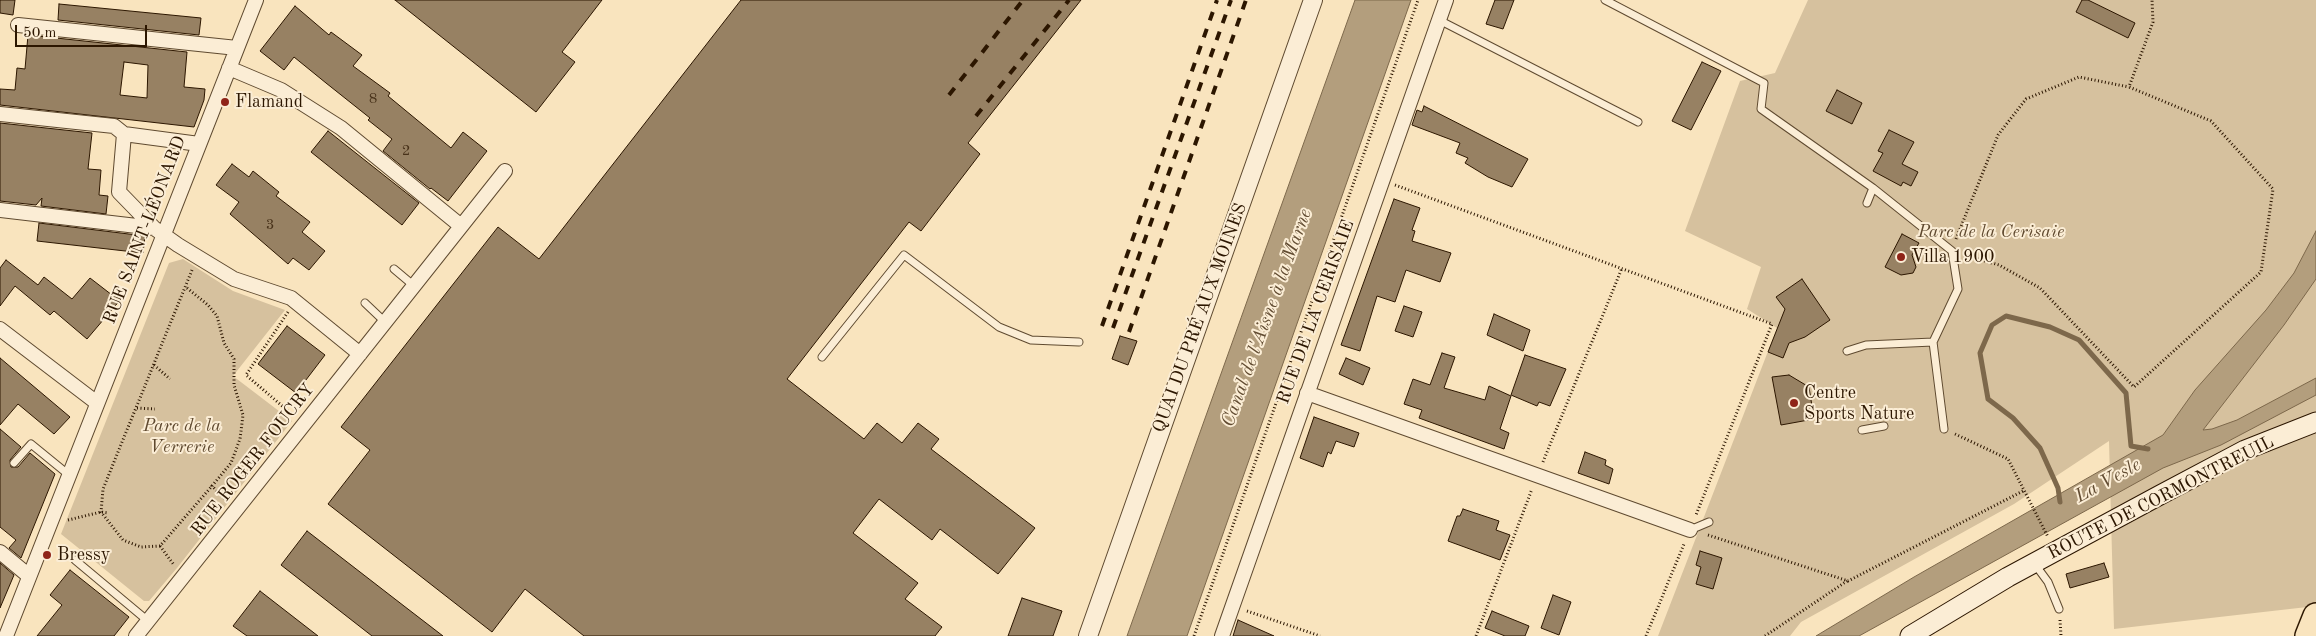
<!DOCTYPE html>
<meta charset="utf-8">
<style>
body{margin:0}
#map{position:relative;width:2316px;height:636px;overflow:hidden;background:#f9e4be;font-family:"Old Standard TT",serif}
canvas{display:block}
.scale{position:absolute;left:15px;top:25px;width:132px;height:22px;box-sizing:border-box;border:2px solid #2c1600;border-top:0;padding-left:6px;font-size:15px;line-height:18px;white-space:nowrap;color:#2c1600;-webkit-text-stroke:4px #fbedd5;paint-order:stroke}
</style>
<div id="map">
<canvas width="2316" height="636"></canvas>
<div class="scale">50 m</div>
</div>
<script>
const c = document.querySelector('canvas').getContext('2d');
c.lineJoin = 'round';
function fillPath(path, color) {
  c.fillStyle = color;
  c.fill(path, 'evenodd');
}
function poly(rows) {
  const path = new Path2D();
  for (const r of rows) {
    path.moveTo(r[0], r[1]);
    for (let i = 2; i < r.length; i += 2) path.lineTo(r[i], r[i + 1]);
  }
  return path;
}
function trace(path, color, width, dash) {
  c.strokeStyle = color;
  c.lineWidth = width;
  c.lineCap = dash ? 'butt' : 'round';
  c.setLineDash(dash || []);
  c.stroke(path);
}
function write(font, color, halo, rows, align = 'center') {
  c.font = font + ' "Old Standard TT",serif';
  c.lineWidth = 4;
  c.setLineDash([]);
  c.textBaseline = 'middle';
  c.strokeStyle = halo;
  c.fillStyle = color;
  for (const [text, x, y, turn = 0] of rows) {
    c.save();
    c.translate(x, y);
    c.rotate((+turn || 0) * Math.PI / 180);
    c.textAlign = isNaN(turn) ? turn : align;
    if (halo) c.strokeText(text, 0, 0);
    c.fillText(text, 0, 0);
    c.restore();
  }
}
fillPath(poly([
 [1808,0,2316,0,2316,606,2114,629,2109,441,2014,504,1801,622,1790,636,1658,636,1777,328,1747,309,1761,267,1685,231,1740,81,1775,73],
 [183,259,233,291,285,310,233,376,292,421,177,568,149,601,144,601,61,534,169,263]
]), '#d6c19e');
const water = poly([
 [1355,0,1411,0,1187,636,1127,636,1355,0],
 [2316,231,2316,279,2284,325,2203,430,2212,429,2237,420,2316,378,2316,395,2221,445,2163,468,1859,636,1816,636,1914,577,2163,435,2195,390,2266,310,2294,273,2316,231]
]);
fillPath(water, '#b39e7d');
trace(water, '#7d684b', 1);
trace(poly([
 [2060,502,2058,488,2040,448,2013,418,1988,399,1980,353,1992,325,2006,316,2050,327,2079,340,2126,393,2131,446,2148,449]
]), '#7d684b', 5);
const building = poly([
 [0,0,15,0,13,15,0,13,0,0],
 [395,0,602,0,562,52,575,62,536,112,395,0],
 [741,0,1081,0,968,143,980,154,921,231,909,222,787,379,864,439,877,423,902,443,918,423,939,439,931,449,1035,528,998,574,940,529,932,540,879,499,853,533,918,583,905,599,942,627,935,636,584,636,525,589,492,632,328,504,370,450,341,427,498,227,539,259,741,0],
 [1495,0,1514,0,1503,29,1486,24,1495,0],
 [2082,0,2088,0,2135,23,2128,38,2076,12,2082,0],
 [59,4,201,18,199,35,58,20,59,4],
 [295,6,329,35,331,32,362,55,353,66,390,93,388,96,451,148,463,132,487,151,448,201,431,188,430,189,383,151,392,139,368,120,370,118,326,83,294,57,284,70,260,51,295,6],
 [28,35,187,52,184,87,205,89,204,100,194,127,0,105,0,89,15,90,17,68,25,69,28,35],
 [124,62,148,65,147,98,120,95,124,62],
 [1702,62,1721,71,1691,130,1672,121,1702,62],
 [1837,90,1862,103,1852,124,1826,111,1837,90],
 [1424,106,1528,159,1512,187,1488,177,1465,163,1468,158,1456,153,1460,143,1412,125,1417,110,1422,112,1424,106],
 [0,123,92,133,88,169,101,170,99,195,108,196,106,214,41,206,42,198,36,205,0,201,0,123],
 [1889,130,1914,142,1902,164,1918,172,1911,186,1903,182,1901,186,1873,171,1883,153,1878,151,1889,130],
 [328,131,419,203,402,225,311,152,328,131],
 [232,164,249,177,253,171,279,192,276,196,310,222,302,232,325,251,309,270,293,258,288,264,230,214,239,202,216,185,232,164],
 [1394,199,1420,208,1412,230,1415,231,1412,241,1451,253,1440,282,1406,270,1395,302,1377,296,1360,351,1341,345,1394,199],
 [39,223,145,236,143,253,37,241,39,223],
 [1902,234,1919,243,1912,255,1916,267,1913,273,1901,275,1885,267,1902,234],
 [6,260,38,285,44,277,72,299,90,278,112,295,121,299,87,339,54,311,50,315,15,286,0,306,0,268,6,260],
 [1802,279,1830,320,1805,337,1789,343,1783,358,1768,352,1785,309,1776,297,1802,279],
 [1404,306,1422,312,1413,337,1395,331,1404,306],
 [1494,314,1530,330,1523,351,1487,335,1494,314],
 [287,326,325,355,296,393,258,364,287,326],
 [1120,336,1137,341,1128,365,1112,359,1120,336],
 [1442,353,1455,357,1444,388,1485,400,1489,386,1511,396,1500,429,1509,433,1504,449,1419,418,1422,410,1404,404,1413,379,1430,385,1442,353],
 [1525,355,1566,369,1550,406,1539,402,1537,406,1511,395,1525,355],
 [0,358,70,417,54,434,18,404,0,425,0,358],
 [1346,358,1370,368,1363,385,1339,374,1346,358],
 [1789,375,1809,387,1814,419,1781,425,1772,377,1789,375],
 [1314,417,1359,433,1354,447,1336,441,1331,454,1328,452,1323,467,1300,458,1314,417],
 [0,429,21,447,10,460,11,467,18,467,30,453,55,474,21,558,9,548,16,540,0,527,0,429],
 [1585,452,1606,460,1605,465,1613,469,1609,484,1578,473,1585,452],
 [1463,509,1499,521,1496,530,1510,535,1500,560,1448,541,1457,516,1460,516,1463,509],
 [307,531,404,606,443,636,372,636,281,565,307,531],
 [1700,551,1722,558,1713,589,1696,584,1701,567,1696,565,1700,551],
 [0,563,14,575,0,608,0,563],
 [2104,563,2109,577,2070,588,2066,574,2104,563],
 [70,570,129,617,114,636,37,636,62,605,50,595,70,570],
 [260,591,318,636,247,636,233,626,260,591],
 [1553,595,1571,602,1559,635,1541,628,1553,595],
 [1022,598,1062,611,1053,636,1008,636,1022,598],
 [1492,611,1529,626,1525,636,1505,636,1485,628,1492,611],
 [1238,620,1274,636,1233,636,1238,620]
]);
fillPath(building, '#978163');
trace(building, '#2c1600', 1);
const service = poly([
 [1605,0,1764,83,1761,109,1873,188,1952,251,1958,289,1933,342,1944,429],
 [1439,20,1638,122],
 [1867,203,1873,188],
 [394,269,413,285],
 [365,303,385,322],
 [1847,351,1866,345,1933,342],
 [822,357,904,255,999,327,1031,340,1079,342],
 [1862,430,1884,426],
 [14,463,31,444,69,475],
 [1690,530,1709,522],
 [75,560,148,621],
 [2034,563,2048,582,2059,609]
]);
const minor = poly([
 [18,25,237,48],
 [229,68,281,90,341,128,461,226],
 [0,114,114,126,124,134],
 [199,144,124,134,119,192,154,228,178,245,234,279,291,298,360,354],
 [0,210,154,228],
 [0,329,97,403],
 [1307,393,1690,530],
 [0,552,29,576],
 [6,636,256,0],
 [136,636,505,171],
 [1222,636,1446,0]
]);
const tertiary = poly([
 [1088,636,1313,0]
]);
const secondary = poly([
 [1910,636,2008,577,2160,495,2245,450,2316,422]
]);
const motorway = poly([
 [2308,636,2316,616]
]);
trace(service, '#5f4a30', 9);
trace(minor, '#5f4a30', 16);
trace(tertiary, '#5f4a30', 20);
trace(secondary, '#2c1600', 21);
trace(motorway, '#2c1600', 28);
trace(poly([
 [1395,185,1772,324,1696,515],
 [1956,239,1998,135,2026,99,2079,77,2129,87],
 [1964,255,1999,265,2040,288,2134,387,2261,272,2273,189,2211,121,2129,87,2153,22,2152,0],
 [192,270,103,489,101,512,123,540,141,547,160,546,212,486],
 [187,288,208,305,217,316,224,343,234,359,234,385,243,415,240,439,231,463,212,486,225,499],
 [288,312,246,375,294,416],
 [154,365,170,379],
 [137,408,155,409],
 [1955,434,2008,459,2048,537],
 [1543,462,1622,268],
 [68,520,101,512,109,513],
 [1708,535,1848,581,2025,490],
 [160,546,174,565],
 [1247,611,1320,636],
 [2060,620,2061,636],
 [1194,636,1418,0],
 [1476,636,1532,489],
 [1646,636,1684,544],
 [1765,636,1847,581]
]), '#2c1600', 3, [1, 2.5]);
trace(service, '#fbedd5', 7);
trace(minor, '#fbedd5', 14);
trace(tertiary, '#fbedd5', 18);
trace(secondary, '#fbedd5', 19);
trace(motorway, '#f9e4be', 25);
trace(poly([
 [949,95,1023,0],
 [976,116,1069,0],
 [1102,326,1217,0],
 [1113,328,1231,0],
 [1129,332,1246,0]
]), '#2c1600', 4, [9, 9]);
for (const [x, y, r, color] of [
 [225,102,5,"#8f2418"],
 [1901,257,5,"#8f2418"],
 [1794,403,5,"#8f2418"],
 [47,555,5,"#8f2418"]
]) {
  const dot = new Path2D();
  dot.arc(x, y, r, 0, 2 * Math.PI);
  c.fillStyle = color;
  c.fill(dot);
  trace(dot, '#fbedd5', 2);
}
write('15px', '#473119', null, [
 ["8",373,99],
 ["2",406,151],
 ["3",270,225]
]);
write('18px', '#2c1600', '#fbedd5', [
 ["Flamand",235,102],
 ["Villa 1900",1911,257],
 ["Centre",1804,393],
 ["Sports Nature",1804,414],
 ["Bressy",57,555]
], 'left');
write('18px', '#2c1600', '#fbedd5', [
 ["RUE SAINT-LÉONARD",145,230,-69],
 ["RUE DE LA CERISAIE",1316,312,-70],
 ["QUAI DU PRÉ AUX MOINES",1200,318,-70],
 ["RUE ROGER FOUCRY",253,460,-52],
 ["ROUTE DE CORMONTREUIL",2161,498,-27]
]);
write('italic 18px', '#5f492f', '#fbedd5', [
 ["Parc de la Cerisaie",1991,232],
 ["Parc de la",182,426],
 ["Verrerie",182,447]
]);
write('italic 19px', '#624c32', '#fbedd5', [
 ["Canal de l'Aisne à la Marne",1267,318,-70],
 ["La Vesle",2108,481,-29]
]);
</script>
